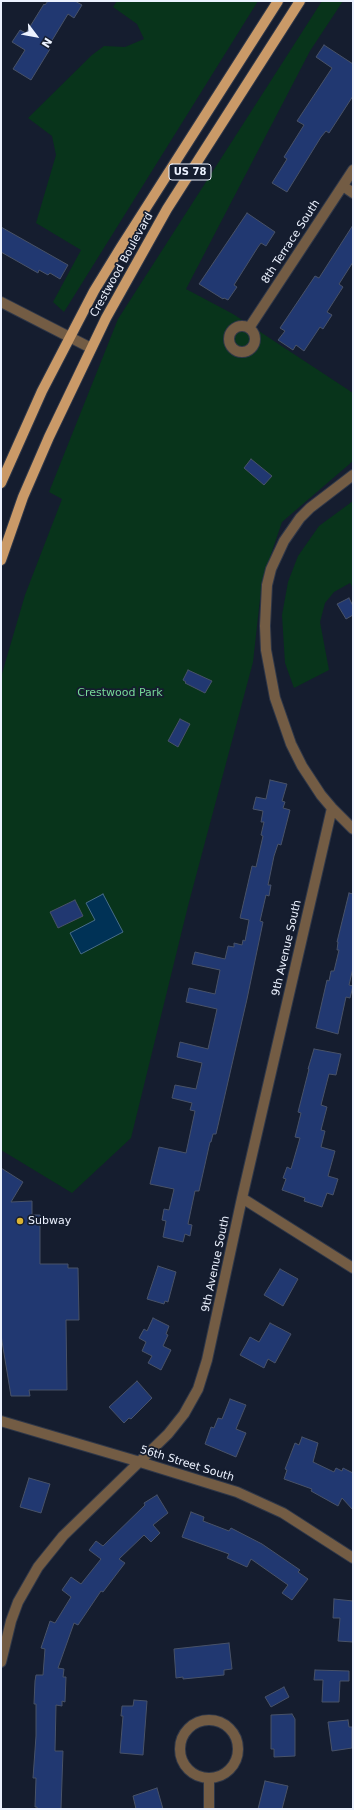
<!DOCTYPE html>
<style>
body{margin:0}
#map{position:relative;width:354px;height:1810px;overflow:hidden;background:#151d2f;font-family:"DejaVu Sans",sans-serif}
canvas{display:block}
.frame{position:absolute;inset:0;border:2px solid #ecf2ff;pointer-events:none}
.north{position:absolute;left:16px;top:16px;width:40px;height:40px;-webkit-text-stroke:3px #151d2f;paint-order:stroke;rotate:122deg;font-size:11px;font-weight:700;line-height:16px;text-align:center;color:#ecf2ff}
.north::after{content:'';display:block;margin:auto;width:14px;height:18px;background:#ecf2ff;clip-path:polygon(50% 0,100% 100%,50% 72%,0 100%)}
</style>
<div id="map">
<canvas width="354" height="1810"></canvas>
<div class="frame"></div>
<div class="north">N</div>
</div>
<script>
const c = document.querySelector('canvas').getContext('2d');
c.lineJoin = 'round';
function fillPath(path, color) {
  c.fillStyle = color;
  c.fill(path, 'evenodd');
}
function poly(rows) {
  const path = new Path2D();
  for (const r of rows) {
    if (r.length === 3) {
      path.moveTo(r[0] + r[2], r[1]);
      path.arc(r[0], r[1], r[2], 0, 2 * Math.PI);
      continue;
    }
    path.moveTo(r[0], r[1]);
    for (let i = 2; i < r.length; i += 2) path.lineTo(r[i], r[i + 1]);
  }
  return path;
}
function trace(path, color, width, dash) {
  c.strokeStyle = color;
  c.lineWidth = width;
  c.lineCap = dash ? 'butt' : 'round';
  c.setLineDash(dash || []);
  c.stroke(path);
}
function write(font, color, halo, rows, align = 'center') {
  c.font = font + ' "DejaVu Sans",sans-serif';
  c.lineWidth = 3.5;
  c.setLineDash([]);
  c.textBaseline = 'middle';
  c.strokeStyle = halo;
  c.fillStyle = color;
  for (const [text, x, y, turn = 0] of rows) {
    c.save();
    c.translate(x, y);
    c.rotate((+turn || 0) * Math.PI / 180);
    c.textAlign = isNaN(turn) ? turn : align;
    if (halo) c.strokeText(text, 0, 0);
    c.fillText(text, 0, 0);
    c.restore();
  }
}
fillPath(poly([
 [117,1,258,1,64,312,53,302,81,250,36,223,56,155,52,136,28,118,92,55,104,46,125,47,144,39,137,24,113,7],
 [322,1,343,1,310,51,186,289,233,314,353,393,353,461,282,522,262,581,253,662,188,906,131,1138,72,1193,1,1150,1,677,25,595,62,499,49,492,118,319],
 [353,501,353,588,350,583,334,592,325,603,320,622,329,670,294,688,285,663,282,615,288,582,298,556,319,526]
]), '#08341b');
const water = poly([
 [103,894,123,932,81,954,70,933,95,920,86,903,103,894]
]);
fillPath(water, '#003256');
trace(water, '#476c89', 1);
const building = poly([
 [48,1,75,1,82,5,74,18,68,14,48,47,50,49,31,80,13,69,25,50,12,42,20,30,26,33,44,4,45,5,48,1],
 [324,45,353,64,353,96,329,133,326,131,321,137,287,192,272,183,287,159,284,157,304,125,297,121,332,68,316,57,324,45],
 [247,213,275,232,266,246,261,243,258,247,234,285,237,287,228,300,224,298,223,299,199,284,247,213],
 [353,225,353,262,339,284,343,287,327,312,332,315,323,329,320,327,304,351,296,345,293,350,278,340,285,331,280,328,315,276,319,278,353,225],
 [1,227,68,265,60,279,50,273,48,275,39,270,38,273,1,252,1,227],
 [251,459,272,476,264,485,244,468,251,459],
 [349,598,353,606,353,615,346,619,337,604,349,598],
 [188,670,212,681,205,693,185,683,186,682,183,680,188,670],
 [180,719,190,724,178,747,168,741,180,719],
 [270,780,287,784,282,801,285,802,283,808,290,810,281,845,278,844,274,856,268,885,271,885,269,896,266,895,260,921,263,922,247,999,216,1134,213,1134,211,1142,210,1142,199,1191,195,1191,188,1224,192,1225,190,1236,185,1234,183,1242,163,1237,166,1221,162,1220,164,1209,169,1210,174,1189,150,1184,159,1147,186,1153,195,1111,190,1110,192,1103,172,1098,175,1085,196,1089,202,1063,177,1057,180,1042,208,1049,217,1009,186,1002,189,988,215,994,220,970,192,964,195,952,225,959,228,946,234,947,234,943,242,945,243,940,245,941,249,920,240,918,252,866,256,867,263,836,261,835,264,822,261,822,263,811,253,809,256,797,266,799,270,780],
 [349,893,353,894,353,968,349,985,353,986,350,998,346,997,338,1034,316,1028,327,980,329,981,331,971,334,971,339,950,337,950,338,942,337,942,349,893],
 [75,900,83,916,58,928,50,912,75,900],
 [314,1049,341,1054,336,1075,329,1074,321,1105,327,1107,321,1130,325,1131,321,1147,335,1151,328,1176,338,1179,333,1195,327,1193,322,1207,304,1201,305,1198,282,1190,286,1179,283,1178,287,1167,291,1169,300,1138,295,1137,301,1113,298,1112,309,1069,308,1069,314,1049],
 [1,1168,23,1182,11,1202,32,1201,32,1215,40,1215,40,1264,68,1264,68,1268,78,1268,79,1320,66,1320,67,1390,29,1390,30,1396,11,1396,1,1335,1,1168],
 [158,1266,176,1272,168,1302,165,1301,164,1304,147,1299,158,1266],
 [280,1269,298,1279,283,1306,264,1295,280,1269],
 [153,1318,169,1326,166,1334,168,1335,163,1346,171,1350,161,1370,148,1363,152,1356,142,1351,146,1342,139,1338,144,1329,147,1331,153,1318],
 [270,1323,291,1334,275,1363,268,1359,264,1368,240,1355,250,1337,259,1342,270,1323],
 [137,1381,152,1398,131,1419,129,1418,124,1423,109,1407,137,1381],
 [230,1399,246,1405,236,1429,246,1433,236,1457,205,1444,211,1427,214,1428,218,1418,222,1419,230,1399],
 [302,1437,318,1443,313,1462,334,1472,336,1468,342,1471,343,1468,353,1473,353,1510,342,1498,338,1506,311,1491,312,1489,284,1479,287,1470,285,1469,295,1443,299,1445,302,1437],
 [29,1478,50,1484,41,1513,20,1507,29,1478],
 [157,1495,168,1513,153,1525,160,1533,151,1542,144,1535,119,1559,125,1563,103,1592,101,1591,78,1625,74,1623,58,1668,64,1669,63,1677,66,1677,65,1702,62,1701,62,1706,56,1705,55,1751,63,1751,61,1809,37,1809,37,1807,35,1807,36,1778,33,1778,36,1736,36,1704,34,1704,35,1681,36,1675,43,1675,45,1649,41,1648,50,1621,55,1623,71,1597,62,1590,71,1577,81,1584,101,1559,89,1550,96,1541,103,1546,145,1505,144,1503,157,1495],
 [191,1512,204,1517,203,1521,229,1531,231,1528,262,1544,300,1570,298,1572,308,1579,292,1600,282,1593,288,1585,251,1559,247,1567,227,1558,229,1554,182,1537,191,1512],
 [334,1599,353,1601,353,1642,338,1641,340,1618,333,1618,334,1599],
 [229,1643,232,1669,224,1670,224,1675,183,1679,183,1677,176,1678,174,1649,229,1643],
 [315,1670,349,1671,349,1681,340,1681,339,1702,322,1702,323,1680,314,1680,315,1670],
 [284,1687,289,1697,271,1707,265,1697,284,1687],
 [134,1700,147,1701,143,1755,120,1753,123,1716,121,1716,122,1706,133,1706,134,1700],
 [292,1714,295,1719,295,1756,274,1757,274,1749,271,1749,271,1715,292,1714],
 [348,1720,349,1727,352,1727,352,1748,332,1751,328,1722,348,1720],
 [265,1781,288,1786,282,1809,258,1809,265,1781],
 [157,1788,163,1809,136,1809,133,1796,157,1788]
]);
fillPath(building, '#213871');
trace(building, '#485268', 1);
const minor = poly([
 [343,186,353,193],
 [1,302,91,348],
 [242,339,13],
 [249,328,353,170],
 [353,475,310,508,300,518,284,541,271,569,267,585,265,626,266,650,275,698,291,744,302,766,321,795,332,808,353,829],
 [242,1198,353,1268],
 [1,1421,140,1462,237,1492,283,1513,353,1558],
 [1,1662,11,1621,18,1602,38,1567,63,1536,168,1434,184,1414,198,1389,207,1360,242,1198,332,808],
 [209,1749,29],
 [209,1809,209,1778]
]);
const major = poly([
 [1,483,42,391,94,291,121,247,278,1],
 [1,560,23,497,49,437,106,318,167,209,300,1]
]);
trace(minor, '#2f3748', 12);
trace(major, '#2f3748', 12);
trace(minor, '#735c44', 10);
trace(major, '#ca9a68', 10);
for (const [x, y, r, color] of [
 [20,1221,4,"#dbb333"]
]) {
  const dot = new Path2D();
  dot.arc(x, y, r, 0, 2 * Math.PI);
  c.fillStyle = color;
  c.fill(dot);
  trace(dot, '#151d2f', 1.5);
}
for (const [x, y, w] of [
 [190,172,42]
]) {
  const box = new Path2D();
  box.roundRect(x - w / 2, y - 8, w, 16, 3);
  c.fillStyle = '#151d2f';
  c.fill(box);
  trace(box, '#ecf2ff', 1);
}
write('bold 10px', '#ecf2ff', null, [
 ["US 78",190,172]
]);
write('11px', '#ecf2ff', '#151d2f', [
 ["8th Terrace South",291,242,-57],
 ["Crestwood Boulevard",122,265,-61],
 ["9th Avenue South",287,948,-77],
 ["9th Avenue South",216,1264,-78],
 ["56th Street South",187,1464,17]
]);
write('11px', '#77da98', '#151d2f', [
 ["Crestwood Park",120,693]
]);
write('11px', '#ecf2ff', '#151d2f', [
 ["Subway",28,1221]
], 'left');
</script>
